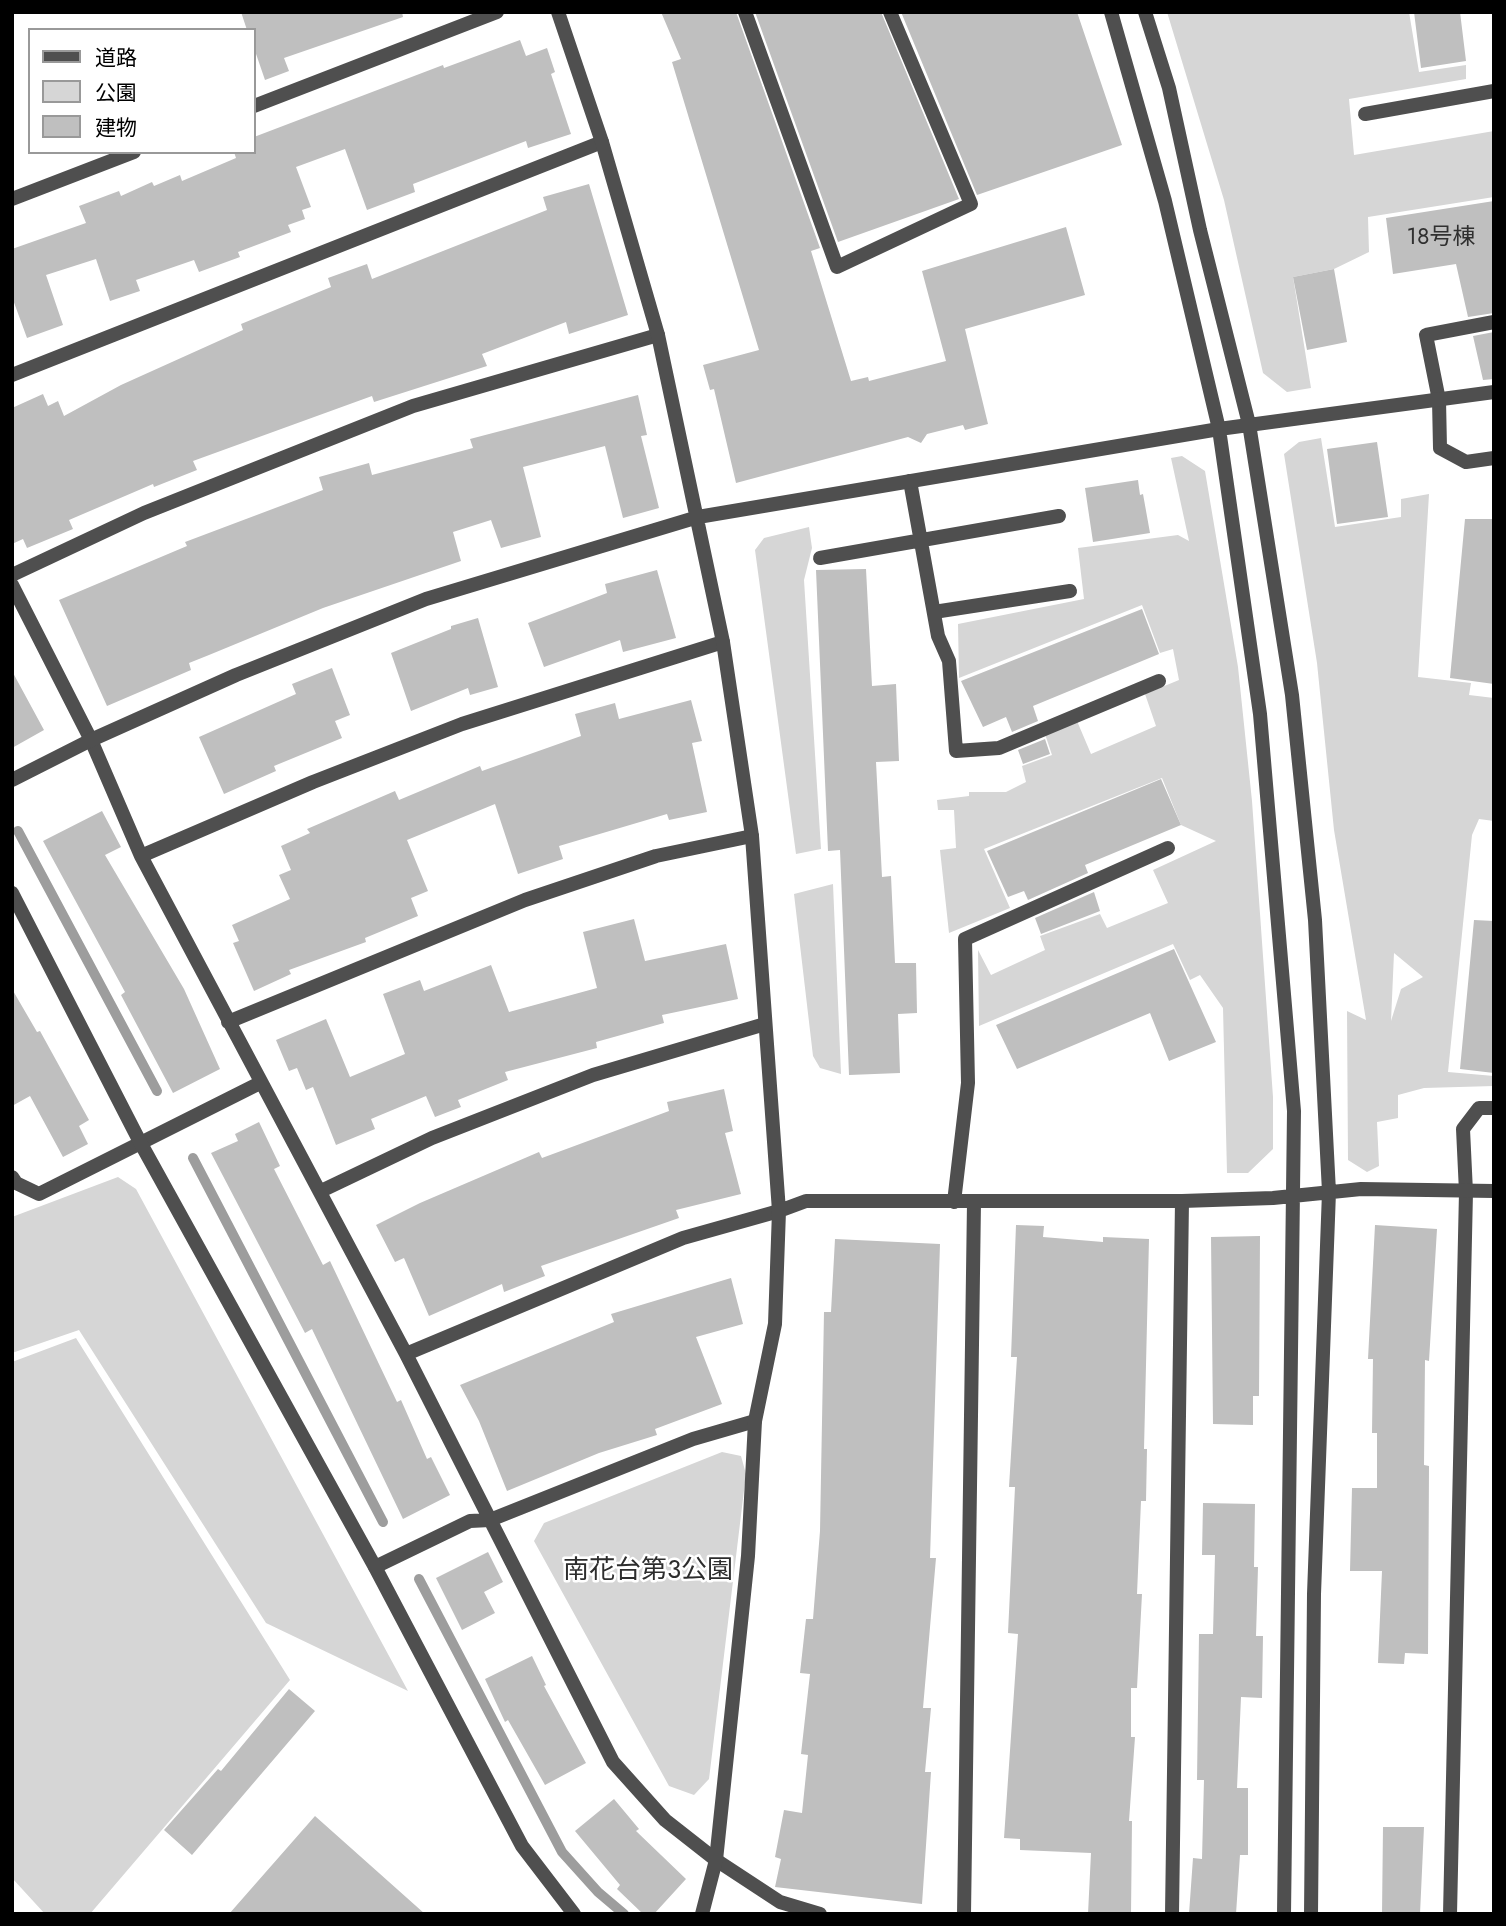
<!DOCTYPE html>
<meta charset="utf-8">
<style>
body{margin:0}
#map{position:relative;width:1506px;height:1926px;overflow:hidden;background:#fff;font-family:Jost,"Noto Sans JP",sans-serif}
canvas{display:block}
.frame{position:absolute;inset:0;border:14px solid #000;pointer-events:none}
.legend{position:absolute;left:28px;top:28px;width:228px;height:126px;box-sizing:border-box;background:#fff;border:2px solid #999;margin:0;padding:9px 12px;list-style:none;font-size:21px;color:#000}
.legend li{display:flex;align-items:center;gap:14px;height:35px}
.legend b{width:35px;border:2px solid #999}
</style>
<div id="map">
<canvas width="1506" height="1926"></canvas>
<div class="frame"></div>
<ul class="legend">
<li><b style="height:9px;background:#4f4f4f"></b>道路</li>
<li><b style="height:19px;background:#d6d6d6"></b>公園</li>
<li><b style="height:19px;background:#bfbfbf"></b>建物</li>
</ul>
</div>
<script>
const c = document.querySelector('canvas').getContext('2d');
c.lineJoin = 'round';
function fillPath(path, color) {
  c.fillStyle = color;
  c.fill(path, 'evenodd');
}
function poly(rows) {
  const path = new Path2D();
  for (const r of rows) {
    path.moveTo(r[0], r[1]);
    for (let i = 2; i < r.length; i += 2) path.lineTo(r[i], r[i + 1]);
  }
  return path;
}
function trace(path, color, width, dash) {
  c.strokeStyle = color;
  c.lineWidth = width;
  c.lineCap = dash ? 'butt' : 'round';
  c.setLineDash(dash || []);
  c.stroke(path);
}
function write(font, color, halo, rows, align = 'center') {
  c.font = font + ' Jost,"Noto Sans JP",sans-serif';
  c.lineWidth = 5;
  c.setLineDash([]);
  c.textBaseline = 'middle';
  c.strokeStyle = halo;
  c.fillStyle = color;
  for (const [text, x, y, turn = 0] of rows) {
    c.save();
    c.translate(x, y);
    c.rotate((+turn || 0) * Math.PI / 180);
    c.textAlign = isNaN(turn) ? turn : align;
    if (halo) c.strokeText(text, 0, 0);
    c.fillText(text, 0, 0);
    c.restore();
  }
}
fillPath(poly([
 [1167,12,1409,12,1419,72,1466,65,1466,79,1349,99,1354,155,1494,131,1494,197,1368,217,1369,252,1334,269,1293,277,1311,388,1287,392,1263,373,1224,200],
 [1321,438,1335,527,1401,517,1401,499,1429,494,1418,677,1471,683,1469,695,1494,698,1494,821,1479,819,1472,835,1448,1072,1494,1076,1494,1086,1424,1088,1398,1095,1398,1118,1377,1122,1379,1166,1367,1172,1348,1160,1347,1011,1366,1020,1334,830,1317,663,1284,454,1299,442],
 [1394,953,1423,977,1401,989,1391,1021],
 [1182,456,1205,471,1238,667,1252,801,1273,1097,1273,1149,1248,1173,1227,1173,1223,1008,1200,975,1190,980,1173,944,979,1026,978,950,991,975,1045,950,1040,936,1100,914,1107,928,1168,903,1153,870,1216,841,1181,825,1162,778,984,849,1010,908,949,933,940,850,956,848,954,810,938,810,937,800,969,796,969,792,1006,792,1026,782,1022,766,1052,755,1045,734,1077,721,1091,754,1156,726,1145,694,1179,680,1173,649,1160,653,1142,605,959,678,958,624,1084,599,1078,548,1178,535,1189,541,1171,458],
 [809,527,812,548,804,580,821,849,796,854,755,550,764,538],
 [833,884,841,1074,820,1068,813,1056,794,894],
 [118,1177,136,1189,408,1691,266,1623,79,1330,12,1353,12,1217],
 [76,1338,290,1680,90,1914,45,1914,12,1878,12,1362],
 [722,1452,741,1456,746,1474,709,1779,694,1795,669,1786,534,1541,544,1523]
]), '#d6d6d6');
trace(poly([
 [18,831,157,1091],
 [193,1158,383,1522],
 [419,1579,562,1852,598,1892,624,1914]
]), '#9d9d9d', 10);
fillPath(poly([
 [241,12,402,12,403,17,284,58,289,71,265,80,254,48,254,30,247,30],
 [661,12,736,12,820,248,811,251,851,381,868,377,869,381,946,361,922,271,1066,227,1085,295,965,329,988,424,965,430,963,425,927,434,921,443,908,437,736,483,714,389,710,390,703,365,759,350,672,62,681,59],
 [755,12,881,12,959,199,838,242],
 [901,12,1077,12,1122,145,977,195],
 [1414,12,1460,12,1466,61,1421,68],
 [520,40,526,56,547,48,555,72,551,74,571,134,528,148,526,141,413,184,415,192,367,210,345,149,296,167,311,207,302,210,305,219,288,225,291,232,238,252,240,257,199,272,194,260,136,280,140,291,110,301,96,259,46,275,63,325,27,338,12,297,12,249,86,223,79,206,119,191,121,196,152,182,154,186,180,175,182,181,236,158,234,152,254,152,254,137,443,65,444,68],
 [589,184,628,315,569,334,566,322,482,354,487,366,374,402,372,396,193,461,197,470,154,487,153,484,69,520,73,529,27,548,23,539,12,544,12,408,43,394,48,406,58,401,64,416,121,385,243,330,241,324,331,287,328,278,367,264,372,279,547,210,543,197],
 [1494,201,1494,313,1468,317,1456,264,1393,274,1386,218],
 [1334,269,1347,342,1307,350,1293,277],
 [1494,332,1494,379,1483,380,1473,336],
 [638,395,647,435,641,436,659,508,623,518,605,446,523,467,541,537,501,548,491,520,453,532,461,561,323,608,209,655,189,663,191,670,107,706,59,600,187,546,185,542,323,490,319,477,369,463,372,475,473,448,470,439],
 [1377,442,1388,517,1337,524,1327,449],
 [1138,480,1140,495,1143,494,1150,533,1093,542,1085,488],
 [1465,519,1494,519,1494,684,1450,678],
 [866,569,872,686,896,684,899,761,876,762,882,877,891,876,895,963,916,963,917,1013,898,1014,900,1073,849,1075,840,850,828,851,816,570],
 [657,570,676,638,623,652,620,640,544,667,528,623,607,593,605,584],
 [1142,609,1159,654,1033,706,1038,721,1012,732,1006,717,983,727,961,681],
 [478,618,498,687,470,695,468,688,411,711,391,653,451,629,451,626],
 [332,668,350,715,335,721,342,738,274,766,276,771,224,794,199,737,296,694,292,684],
 [12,671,44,730,12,748],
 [691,700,702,741,692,743,707,812,669,820,667,814,559,846,563,859,518,874,495,804,407,840,428,891,411,898,418,916,365,938,366,942,289,970,291,974,254,991,233,943,239,941,232,925,290,899,279,875,291,870,281,846,310,833,307,829,395,791,399,800,480,766,482,771,581,736,575,714,615,703,619,719],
 [1045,739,1050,754,1023,764,1018,750],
 [1161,779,1181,825,1085,865,1088,873,1028,900,1024,891,1008,897,987,851],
 [102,811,121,847,105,855,184,989,220,1069,173,1093,121,995,125,992,43,841],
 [1094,892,1100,911,1041,934,1035,918],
 [634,919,645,961,726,944,738,999,662,1015,664,1023,596,1042,597,1048,505,1072,508,1080,458,1100,461,1107,435,1117,426,1096,371,1119,375,1129,336,1145,313,1087,306,1090,297,1068,289,1071,276,1040,326,1019,350,1077,405,1054,383,994,420,980,424,991,491,965,509,1012,597,988,583,932],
 [1474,920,1494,921,1494,1073,1460,1069],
 [1174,949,1216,1042,1169,1061,1150,1013,1017,1069,996,1025],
 [12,989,37,1032,40,1031,89,1120,79,1126,88,1144,63,1157,30,1096,12,1106],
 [724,1089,733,1131,725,1133,741,1194,676,1210,679,1218,541,1266,545,1276,504,1292,502,1284,429,1316,404,1258,395,1262,376,1225,420,1203,539,1152,542,1158,669,1111,667,1102],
 [259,1122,280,1166,274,1169,323,1265,330,1261,397,1402,401,1400,427,1459,431,1457,450,1495,403,1519,312,1329,305,1333,211,1153,238,1141,235,1134],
 [1016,1225,1044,1226,1043,1237,1103,1242,1103,1237,1149,1239,1144,1449,1147,1449,1146,1501,1141,1501,1137,1594,1142,1594,1137,1688,1131,1688,1131,1737,1135,1737,1129,1821,1132,1821,1131,1914,1088,1914,1091,1853,1020,1850,1020,1839,1004,1838,1018,1634,1008,1633,1015,1487,1009,1487,1017,1357,1011,1357],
 [1375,1225,1437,1229,1429,1361,1425,1360,1424,1465,1429,1466,1428,1654,1405,1653,1404,1664,1378,1663,1382,1571,1350,1571,1352,1488,1377,1488,1377,1433,1372,1433,1373,1359,1368,1359],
 [1260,1236,1259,1396,1253,1396,1253,1425,1213,1424,1211,1237],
 [835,1239,940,1244,930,1558,936,1558,923,1708,931,1708,925,1772,931,1772,922,1904,775,1887,781,1859,775,1857,784,1810,802,1813,808,1755,801,1754,810,1674,800,1673,806,1619,813,1619,820,1531,824,1312,831,1312],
 [731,1278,743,1324,696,1337,722,1404,655,1429,657,1435,599,1453,507,1491,479,1421,460,1385,614,1322,611,1314],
 [1203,1503,1255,1504,1254,1567,1258,1567,1256,1636,1263,1636,1262,1698,1241,1697,1237,1788,1248,1788,1248,1855,1240,1855,1236,1914,1189,1914,1193,1858,1202,1859,1204,1780,1197,1780,1199,1634,1213,1634,1215,1555,1202,1555],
 [488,1552,503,1582,484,1592,495,1613,462,1630,436,1578],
 [532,1656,546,1685,544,1686,586,1763,545,1785,508,1720,505,1722,485,1679],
 [289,1689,315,1711,192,1855,164,1830,218,1769,221,1771],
 [614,1799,639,1829,636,1831,686,1879,654,1914,643,1914,617,1889,620,1885,575,1831],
 [315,1816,425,1914,229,1914],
 [1383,1827,1424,1827,1420,1914,1382,1914]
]), '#bfbfbf');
trace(poly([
 [745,12,837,267,971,204,890,12],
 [1365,114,1494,91],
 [1439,400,1426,335,1494,322],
 [1466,1192,1463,1129,1479,1108,1494,1108],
 [954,1202,968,1083,965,939,1168,848]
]), '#4f4f4f', 14);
trace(poly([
 [254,106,497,12],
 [12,199,134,152],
 [12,375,602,142],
 [1439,400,1440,448,1466,462,1494,458],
 [910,481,938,636,949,661,956,751,999,748,1159,681],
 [820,558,1059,516],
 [12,575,144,513,413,406,658,335],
 [12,585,91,740,141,856,406,1354,613,1762,665,1820,716,1860,780,1902,820,1914],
 [934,612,1070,591],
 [141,856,313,782,462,724,723,642],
 [228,1022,525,900,656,856,752,836],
 [12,1177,16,1183,39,1194,260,1083],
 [321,1191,432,1138,593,1075,765,1024],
 [406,1354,683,1238,779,1211],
 [375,1567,470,1521,490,1520,693,1439,755,1421],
 [964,1914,974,1202],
 [1172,1914,1182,1201],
 [1450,1914,1466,1192]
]), '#4f4f4f', 14);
trace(poly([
 [558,12,602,142,658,335,723,642,752,836,779,1211,775,1324,755,1421,748,1556,716,1860,702,1914],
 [1111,12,1165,201,1219,429,1260,714,1294,1111,1284,1914],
 [1145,12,1169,88,1200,230,1249,424,1292,695,1315,920,1329,1192,1314,1594,1311,1914],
 [12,780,91,740,236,675,426,599,698,517,1219,429,1494,392],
 [12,893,140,1142,375,1567,522,1846,574,1914],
 [779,1211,806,1201,1182,1201,1273,1198,1361,1189,1494,1191]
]), '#4f4f4f', 14);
write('23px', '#303030', null, [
 ["18号棟",1441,238]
]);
write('26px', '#2d2d2d', '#fff', [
 ["南花台第3公園",648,1572]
]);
</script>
